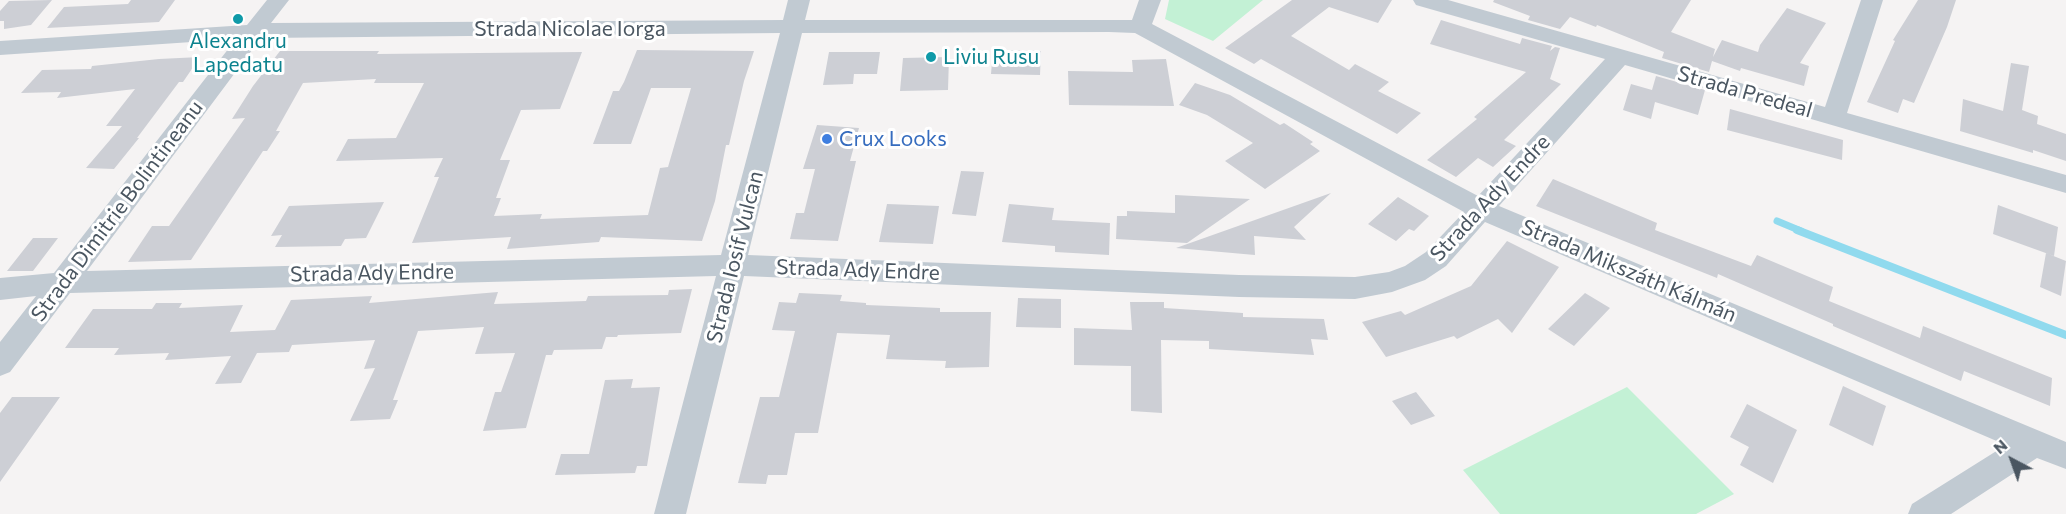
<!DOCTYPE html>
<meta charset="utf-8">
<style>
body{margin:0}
#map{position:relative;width:2066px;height:514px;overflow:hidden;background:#f5f3f3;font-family:Commissioner,sans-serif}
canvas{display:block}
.north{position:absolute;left:1982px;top:430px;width:60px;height:60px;-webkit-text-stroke:4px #fff;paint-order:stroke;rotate:319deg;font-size:16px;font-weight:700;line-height:24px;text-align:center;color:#4a5661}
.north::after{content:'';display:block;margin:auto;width:21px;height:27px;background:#4a5661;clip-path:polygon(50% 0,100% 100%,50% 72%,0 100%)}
</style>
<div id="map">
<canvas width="2066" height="514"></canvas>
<div class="north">N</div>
</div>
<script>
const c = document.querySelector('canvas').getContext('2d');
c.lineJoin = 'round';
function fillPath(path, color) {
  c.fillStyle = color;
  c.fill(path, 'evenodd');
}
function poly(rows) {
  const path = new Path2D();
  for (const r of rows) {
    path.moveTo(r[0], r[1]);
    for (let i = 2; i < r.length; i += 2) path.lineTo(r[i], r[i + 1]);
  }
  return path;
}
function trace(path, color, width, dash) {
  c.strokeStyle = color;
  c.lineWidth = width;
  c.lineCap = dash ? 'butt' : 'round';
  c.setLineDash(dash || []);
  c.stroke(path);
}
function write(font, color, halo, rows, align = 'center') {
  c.font = font + ' Commissioner,sans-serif';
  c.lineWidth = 6;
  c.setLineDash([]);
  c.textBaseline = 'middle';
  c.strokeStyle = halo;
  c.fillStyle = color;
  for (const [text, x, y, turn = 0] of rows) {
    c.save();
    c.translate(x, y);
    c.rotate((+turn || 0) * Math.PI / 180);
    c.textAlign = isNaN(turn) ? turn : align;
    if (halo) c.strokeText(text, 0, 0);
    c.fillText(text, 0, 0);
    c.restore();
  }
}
fillPath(poly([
 [1169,0,1263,0,1213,41,1165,19],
 [1627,387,1734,494,1696,514,1500,514,1463,470]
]), '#c3f1d5');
trace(poly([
 [1777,221,1801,231]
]), '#90daee', 7);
trace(poly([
 [1797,230,2066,335]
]), '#90daee', 8);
fillPath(poly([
 [52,0,31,25,4,29,4,21,0,21,0,11,9,1],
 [131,0,175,0,159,22,47,28,64,7,128,4],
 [1292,0,1392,0,1378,23,1329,7,1291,36,1349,70,1355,64,1389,82,1378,91,1421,113,1397,134,1261,59,1254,64,1225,48],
 [1494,0,1691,0,1671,32,1715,49,1713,57,1722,40,1758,52,1760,45,1787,8,1826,23,1800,63,1809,66,1804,86,1741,68,1740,71,1712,61,1709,72,1662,58,1664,52,1597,25,1596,27,1570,17,1560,29,1528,20,1530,16,1493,2],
 [1918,0,1956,0,1947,27,1914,103,1903,99,1898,113,1867,102,1895,41,1893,40],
 [1441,20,1520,44,1522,38,1552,46,1550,51,1555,47,1560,48,1550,79,1561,84,1504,140,1516,146,1493,167,1478,158,1456,177,1427,160,1477,119,1474,117,1526,72,1430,44],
 [637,50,754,51,744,81,729,145,726,145,715,201,702,241,601,237,599,242,507,249,511,237,412,243,439,177,434,177,443,158,336,161,348,139,396,138,424,83,374,83,376,79,303,83,276,131,280,131,267,151,263,151,191,260,128,262,152,226,169,226,245,118,232,119,253,86,280,51,379,51,377,54,582,52,560,109,521,110,500,160,510,160,496,198,501,198,494,216,542,214,540,219,648,215,660,168,668,167,691,88,651,88,631,144,593,144,613,91,619,91,624,82],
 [993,50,1041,51,1040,75,991,74],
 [829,52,880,52,877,74,854,74,853,84,823,85],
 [200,57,183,82,179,82,137,138,139,138,114,169,86,168,122,126,106,126,135,89,57,98,61,92,21,93,42,70,91,69,92,66,159,59],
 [949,57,948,90,900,91,903,58],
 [1166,59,1174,106,1069,105,1068,71,1133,72,1132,60],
 [2011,63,2029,66,2022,110,2038,116,2037,124,2066,134,2066,161,2033,150,2033,153,1960,131,1963,99,2003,111],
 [1656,76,1705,90,1698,115,1655,102,1651,119,1623,110,1631,84,1652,90],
 [1195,83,1230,95,1280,125,1284,123,1313,142,1310,144,1320,151,1265,189,1225,161,1253,143,1207,115,1179,105],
 [1730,109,1843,140,1842,160,1727,130],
 [817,125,859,128,850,161,856,161,838,241,790,239,796,213,804,213,815,169,803,169],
 [961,171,984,172,976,216,952,214],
 [1553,179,1657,223,1655,230,1751,266,1757,255,1833,287,1829,301,1920,338,1923,326,2052,378,2050,406,1964,371,1961,381,1833,326,1833,324,1718,274,1717,278,1536,206],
 [1331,193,1294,227,1306,240,1254,236,1255,255,1176,248],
 [1175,195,1250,199,1187,243,1116,239,1117,216,1127,216,1127,211,1175,213],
 [1398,197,1429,216,1414,231,1409,229,1396,241,1368,224],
 [384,202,366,238,345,239,341,246,275,247,282,235,271,236,289,206],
 [887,204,939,206,933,244,879,242],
 [1009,204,1054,208,1052,220,1110,223,1109,255,1055,252,1055,246,1002,242],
 [1998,205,2058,227,2054,256,1993,234],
 [33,238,58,238,33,271,7,271],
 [1507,241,1559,267,1512,333,1498,319,1457,339,1454,336,1386,357,1362,322,1401,311,1405,315,1471,286],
 [2046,253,2066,261,2061,296,2040,287],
 [692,289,681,333,618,335,617,337,606,337,602,349,554,350,552,355,546,355,526,428,483,431,495,392,501,392,515,353,475,354,484,327,418,331,393,400,398,400,390,419,350,421,375,368,364,369,375,340,292,345,289,352,257,353,241,383,215,384,231,356,165,360,169,353,114,355,119,348,65,348,93,309,152,309,156,303,182,303,179,308,243,305,230,332,275,330,291,300,372,296,369,303,498,292,494,304,586,301,588,296,668,295,669,290],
 [799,293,842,295,840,301,866,303,866,305,940,308,940,312,991,312,989,367,945,368,946,361,886,359,890,335,837,333,818,433,795,433,787,475,768,475,766,484,738,483,760,397,779,397,795,331,772,330,779,302,796,303],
 [1585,293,1610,308,1574,346,1548,329],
 [1018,298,1061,299,1061,328,1016,327],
 [1130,302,1164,302,1164,308,1243,313,1243,317,1324,319,1328,340,1311,339,1314,355,1209,349,1209,341,1161,340,1162,413,1131,411,1131,366,1074,365,1074,328,1132,330],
 [633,379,631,388,660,387,647,466,637,466,635,473,555,475,561,454,589,454,605,380],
 [1843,386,1886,406,1873,446,1829,425],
 [1416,392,1435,416,1411,425,1392,401],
 [12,397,60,397,0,482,0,413],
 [1747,404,1797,430,1773,483,1740,465,1749,447,1730,437]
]), '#cdcfd5');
fillPath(poly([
 [267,0,289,0,271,23,783,20,788,0,810,0,805,20,1132,20,1139,0,1161,0,1152,24,1478,196,1605,59,1416,5,1413,0,1448,0,1825,107,1861,0,1883,0,1847,113,2066,175,2066,193,1625,65,1499,206,2066,442,2066,469,2037,458,1951,514,1908,514,1912,504,2006,445,1485,222,1446,266,1425,280,1392,292,1355,299,1239,297,744,276,686,514,654,514,716,276,70,293,10,372,0,376,0,342,36,296,0,300,0,278,54,273,236,39,0,55,0,41,247,25,267,0],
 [1109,32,1135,33,1464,212,1426,252,1405,266,1389,272,1355,277,1239,275,748,255,802,33,1109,32],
 [780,33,721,255,87,271,261,38,780,33]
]), '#c1cad2');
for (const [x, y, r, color] of [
 [238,19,6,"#0f9aa8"],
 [931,57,6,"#0f9aa8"],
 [827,139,6,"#3f7fe0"]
]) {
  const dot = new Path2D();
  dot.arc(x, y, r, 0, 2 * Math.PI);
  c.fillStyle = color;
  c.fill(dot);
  trace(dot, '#fff', 2);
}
write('21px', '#4a5661', '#fff', [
 ["Strada Nicolae Iorga",570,29],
 ["Strada Predeal",1745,92,16],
 ["Strada Ady Endre",1490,198,-47],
 ["Strada Dimitrie Bolintineanu",117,211,-53],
 ["Strada Iosif Vulcan",735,257,-76],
 ["Strada Ady Endre",858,270,2],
 ["Strada Mikszáth Kálmán",1629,271,23],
 ["Strada Ady Endre",372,273,-1]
]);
write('21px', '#0d838f', '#fff', [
 ["Alexandru",238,41],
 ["Lapedatu",238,65],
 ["Liviu Rusu",943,57,"left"]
]);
write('21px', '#366cbe', '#fff', [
 ["Crux Looks",839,139]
], 'left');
</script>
